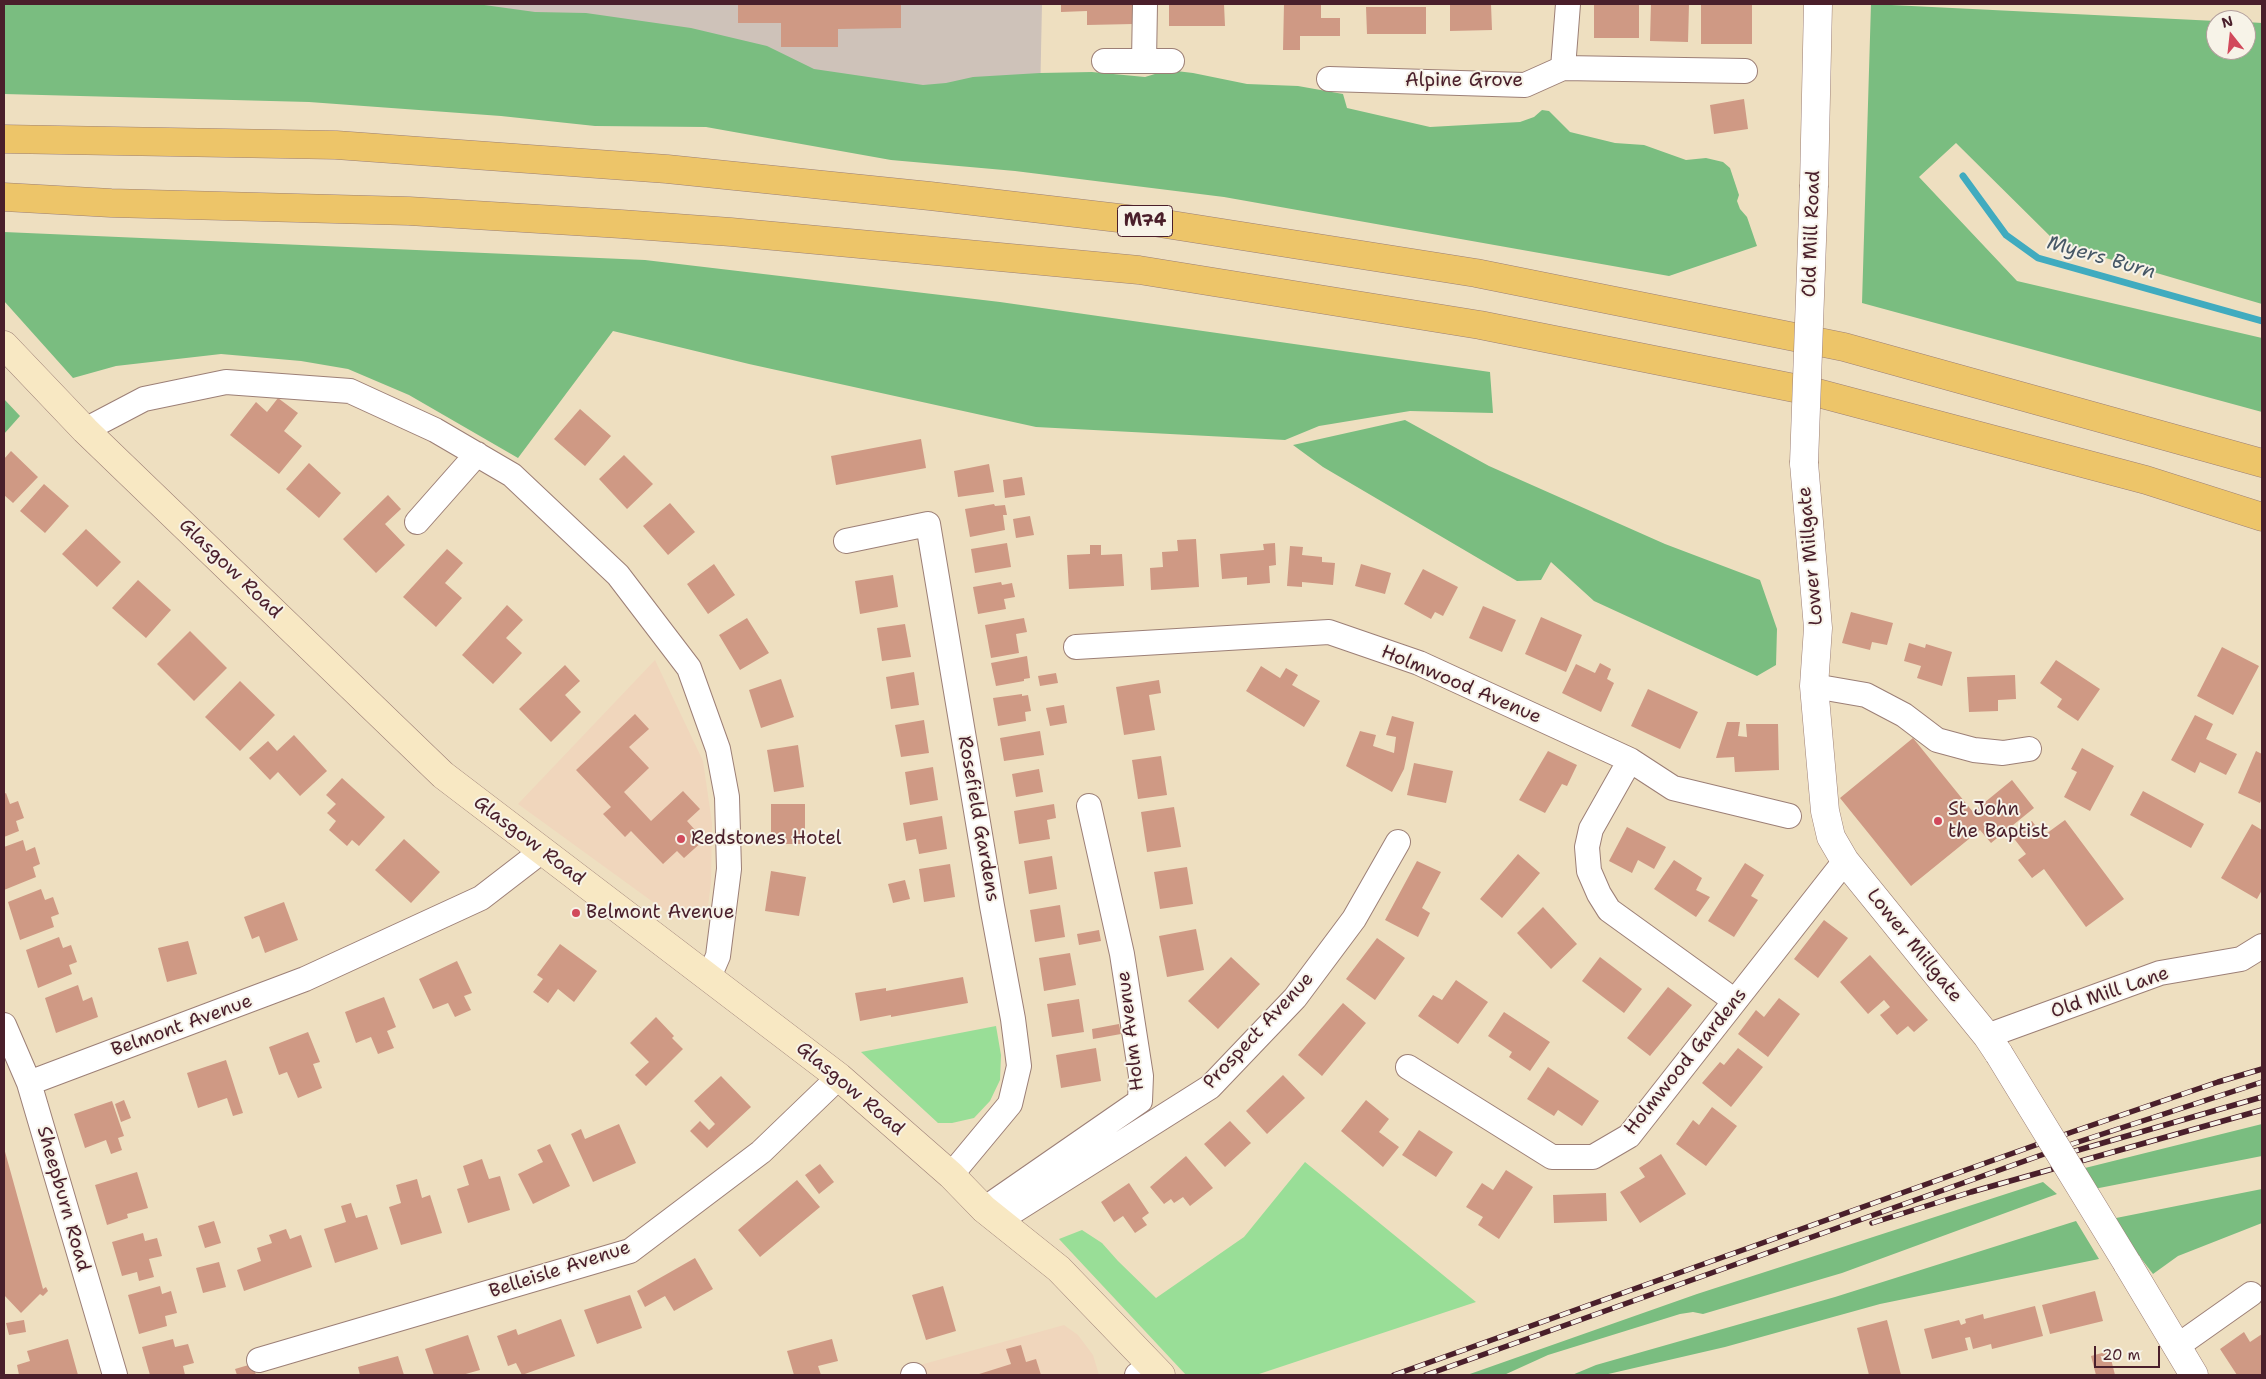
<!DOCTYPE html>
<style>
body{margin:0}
#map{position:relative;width:2266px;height:1379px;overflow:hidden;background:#eedfc0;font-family:"Shantell Sans",sans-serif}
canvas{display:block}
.frame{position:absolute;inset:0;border:5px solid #4a1f2b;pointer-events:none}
.north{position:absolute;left:2206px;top:10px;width:50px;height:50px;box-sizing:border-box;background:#f7f3e8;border:1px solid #b29e9c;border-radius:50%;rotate:344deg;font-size:14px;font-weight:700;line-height:20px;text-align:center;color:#4a1f2b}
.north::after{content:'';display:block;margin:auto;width:18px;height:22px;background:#d1495b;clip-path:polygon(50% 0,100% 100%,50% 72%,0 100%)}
.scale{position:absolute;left:2094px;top:1346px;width:66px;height:22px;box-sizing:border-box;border:2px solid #4a1f2b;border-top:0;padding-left:6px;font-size:15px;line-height:18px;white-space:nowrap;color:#4a1f2b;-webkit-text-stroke:4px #f7f3e8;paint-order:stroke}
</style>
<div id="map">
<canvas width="2266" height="1379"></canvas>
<div class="frame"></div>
<div class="north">N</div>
<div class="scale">20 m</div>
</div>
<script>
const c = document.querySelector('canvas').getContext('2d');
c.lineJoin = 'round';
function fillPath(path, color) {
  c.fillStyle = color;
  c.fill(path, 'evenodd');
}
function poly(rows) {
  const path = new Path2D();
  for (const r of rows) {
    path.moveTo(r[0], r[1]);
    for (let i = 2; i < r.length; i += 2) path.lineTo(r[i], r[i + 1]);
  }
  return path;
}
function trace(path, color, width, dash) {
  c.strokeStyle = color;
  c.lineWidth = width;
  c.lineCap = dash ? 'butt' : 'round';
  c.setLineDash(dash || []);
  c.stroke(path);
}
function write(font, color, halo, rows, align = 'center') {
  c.font = font + ' "Shantell Sans",sans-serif';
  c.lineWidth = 4;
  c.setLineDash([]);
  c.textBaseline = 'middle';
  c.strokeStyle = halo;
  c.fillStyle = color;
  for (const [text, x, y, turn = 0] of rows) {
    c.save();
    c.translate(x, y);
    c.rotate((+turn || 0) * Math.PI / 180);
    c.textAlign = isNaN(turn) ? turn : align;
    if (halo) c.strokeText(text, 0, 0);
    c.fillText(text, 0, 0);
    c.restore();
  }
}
fillPath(poly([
 [655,660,703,761,712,823,711,882,708,906,688,920,675,918,518,804],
 [1064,1325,1078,1335,1093,1355,1099,1375,915,1375,913,1367]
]), '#f0d6bc');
fillPath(poly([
 [405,4,1042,4,1040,101,420,28]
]), '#cec2b9');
fillPath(poly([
 [996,1026,1001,1055,1000,1080,990,1101,974,1118,952,1123,938,1123,861,1052],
 [1305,1162,1476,1302,1256,1375,1186,1375,1059,1239,1082,1230,1102,1243,1118,1261,1156,1298,1244,1237]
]), '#99de97');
fillPath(poly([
 [4,4,477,4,535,12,586,13,691,28,767,46,814,69,923,85,946,83,973,77,1040,73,1092,72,1145,77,1168,70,1193,73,1247,84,1298,86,1343,94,1347,108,1430,127,1520,122,1534,117,1542,110,1549,111,1570,132,1615,143,1644,145,1686,160,1706,158,1723,162,1730,168,1739,195,1737,201,1740,209,1747,217,1757,246,1669,276,1224,197,1015,171,891,160,706,127,595,126,501,116,309,102,4,94],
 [1871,4,2216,21,2216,50,2246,50,2246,22,2262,23,2262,304,2058,244,1956,143,1919,177,2017,281,2262,338,2262,412,1862,303],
 [4,232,645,260,1000,302,1490,372,1493,413,1410,411,1319,426,1285,440,1036,427,749,364,613,331,518,458,409,395,348,369,301,361,221,354,116,366,73,378,4,301],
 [4,399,20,416,4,434],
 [1405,420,1489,466,1665,544,1760,580,1777,629,1776,665,1757,676,1594,601,1551,562,1541,580,1517,581,1323,467,1293,445],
 [2262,1124,2262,1156,2094,1189,2085,1168],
 [2043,1182,2057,1194,1842,1273,1703,1314,1693,1312,1680,1314,1635,1328,1548,1355,1504,1375,1467,1375,1697,1294],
 [2262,1189,2262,1223,2178,1256,2153,1274,2111,1219],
 [2076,1221,2099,1259,1880,1304,1725,1347,1604,1375,1572,1375,1596,1365,1835,1297]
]), '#7abd80');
trace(poly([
 [1963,176,2006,235,2038,258,2262,321]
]), '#40abbf', 7);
fillPath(poly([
 [738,4,901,4,901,28,838,29,838,47,781,47,781,23,738,23],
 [1061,4,1133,4,1133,24,1087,25,1087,11,1061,12],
 [1169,4,1224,4,1225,26,1169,26],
 [1284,4,1321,4,1321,18,1340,18,1340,36,1300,36,1300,50,1283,50],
 [1450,4,1491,4,1492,30,1450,31],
 [1594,4,1639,4,1639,38,1594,38],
 [1651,4,1689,4,1688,42,1650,41],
 [1701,4,1752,4,1752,44,1701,44],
 [1366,7,1426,7,1426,34,1367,34],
 [1744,99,1748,129,1714,134,1710,105],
 [278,398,298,413,284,431,302,446,279,474,230,435,256,402,267,412],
 [580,409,611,436,585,466,554,439],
 [921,439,926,468,836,485,831,456],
 [11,451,38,477,13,503,4,495,4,459],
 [624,455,653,484,627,509,599,479],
 [309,463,341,493,319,518,286,489],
 [989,464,994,492,958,497,954,471],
 [1022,477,1025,495,1005,498,1003,480],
 [44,484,69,506,45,533,20,511],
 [388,495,401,509,385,524,405,545,376,573,343,539],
 [670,503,695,532,668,555,643,526],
 [994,504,995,506,1005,505,1007,515,1003,515,1005,530,970,537,965,509],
 [1030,516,1034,535,1016,538,1013,519],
 [86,529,121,562,97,587,62,554],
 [1196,539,1199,587,1151,590,1150,568,1163,567,1162,552,1178,551,1177,540],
 [1007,543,1011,567,975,573,971,549],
 [1275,543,1276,565,1269,566,1270,583,1247,585,1247,577,1222,579,1220,554,1264,550,1263,544],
 [1090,545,1101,545,1101,555,1122,554,1124,586,1069,589,1067,555,1090,554],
 [1290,546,1303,547,1302,555,1322,557,1322,562,1335,563,1333,585,1302,582,1302,587,1287,586],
 [447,549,463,563,445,583,462,598,436,627,403,597],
 [714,564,735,595,708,614,687,584],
 [1361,564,1391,573,1385,594,1355,586],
 [1423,569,1458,587,1443,616,1435,612,1431,619,1404,604],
 [893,575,898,607,860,614,855,581],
 [138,580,171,610,146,638,112,608],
 [1001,582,1002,585,1012,583,1015,597,1004,599,1006,609,978,614,973,587],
 [507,605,523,620,506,638,522,653,493,684,462,655],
 [1483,606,1516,620,1502,652,1469,638],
 [1851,612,1893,623,1887,645,1872,642,1870,650,1842,643],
 [1541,617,1582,635,1566,672,1525,654],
 [747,618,769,653,740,670,719,635],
 [1024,618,1027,632,1016,634,1019,653,991,658,985,625],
 [905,624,911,657,882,661,877,628],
 [190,631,227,668,194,701,157,664],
 [1909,643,1925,648,1926,644,1952,652,1942,686,1917,678,1921,666,1904,661],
 [2222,647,2259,666,2233,715,2197,696],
 [1027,656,1030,678,1024,679,1024,681,996,686,991,663],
 [2056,660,2100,689,2078,721,2057,707,2062,699,2040,683],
 [1600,663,1611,669,1607,679,1614,683,1601,712,1562,693,1576,664,1595,673],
 [565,665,580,681,565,695,581,712,551,742,519,709],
 [1261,666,1280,678,1286,668,1298,675,1292,685,1320,701,1304,727,1246,691],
 [914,672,919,705,891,709,886,677],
 [1056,673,1058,683,1040,686,1038,676],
 [2015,675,2016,699,1998,700,1998,711,1969,712,1967,677],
 [781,679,794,717,761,728,749,690],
 [1159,680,1161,693,1149,695,1155,730,1124,735,1116,687],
 [240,681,275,715,240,751,205,717],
 [1648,689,1698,712,1680,749,1631,726],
 [1022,694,1022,696,1028,695,1031,711,1025,712,1026,721,998,726,993,698],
 [1064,705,1067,723,1050,726,1046,708],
 [635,714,649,729,629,747,649,768,624,792,651,821,683,791,700,809,687,821,704,840,684,858,677,851,663,864,631,831,625,837,603,814,611,807,576,770],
 [2195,715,2213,724,2206,739,2237,754,2226,775,2200,762,2195,773,2171,760],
 [1392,716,1414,722,1404,769,1392,792,1346,766,1360,731,1376,735,1373,746,1394,753,1396,737,1386,735],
 [924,720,929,753,901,757,895,725],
 [1727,722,1740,722,1738,736,1747,737,1746,724,1778,724,1779,770,1735,772,1734,757,1716,758],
 [1040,731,1044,755,1004,761,1000,738],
 [294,735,327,771,300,796,278,772,270,780,249,758,268,741,277,751],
 [1913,738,1973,812,2012,780,2034,808,1991,843,1980,830,1911,886,1840,798],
 [798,745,804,787,774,792,767,750],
 [2082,748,2114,766,2090,811,2064,797,2077,772,2071,769],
 [1548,751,1577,765,1567,786,1562,784,1545,813,1519,800],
 [2256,751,2262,754,2262,799,2260,803,2238,793],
 [1161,756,1167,795,1138,799,1132,760],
 [1414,763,1453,771,1446,803,1407,795],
 [933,767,938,800,910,805,905,772],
 [1039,769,1043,792,1016,797,1012,774],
 [342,778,385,817,359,846,352,840,347,846,329,830,336,821,327,813,336,804,326,795],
 [2143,791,2204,824,2191,848,2130,815],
 [6,793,10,804,18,801,24,818,16,821,19,831,4,837,4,794],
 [771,804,805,804,805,844,771,844],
 [1054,804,1056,818,1047,820,1050,839,1019,844,1014,811],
 [1174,807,1181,847,1147,852,1141,812],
 [942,816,947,849,919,854,916,839,906,841,903,823],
 [2065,820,2124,899,2086,927,2044,869,2032,878,2018,860,2026,854,2012,836,2032,821,2043,836],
 [2252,824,2262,830,2262,890,2257,899,2221,878],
 [1627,827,1666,847,1654,869,1638,860,1632,873,1609,861],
 [404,839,440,872,411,903,375,870],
 [23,840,26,851,35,847,40,864,33,867,36,877,4,890,4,847],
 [1518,854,1540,873,1502,918,1480,899],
 [1052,856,1057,889,1029,894,1024,861],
 [1674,860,1702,878,1696,890,1710,897,1696,917,1654,889],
 [1417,861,1441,872,1422,908,1430,913,1418,937,1385,920],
 [1745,863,1764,875,1751,896,1758,900,1734,937,1708,921],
 [950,864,955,897,924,902,919,869],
 [1187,867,1193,904,1160,909,1154,872],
 [771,871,806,877,799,916,765,911],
 [905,880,910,899,893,903,888,884],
 [41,889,45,900,53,897,59,914,51,917,54,927,20,940,8,902],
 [284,902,298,940,265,953,259,936,252,939,244,917],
 [1060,905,1065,937,1035,942,1030,910],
 [1543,907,1577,944,1551,969,1517,933],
 [1824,920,1848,938,1818,978,1794,959],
 [1196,929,1204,970,1167,977,1159,936],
 [1099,930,1101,941,1079,945,1077,934],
 [59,937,63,948,71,945,77,962,69,965,72,974,38,988,26,950],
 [1377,938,1405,958,1375,1000,1346,979],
 [188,941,197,974,167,982,158,948],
 [560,944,597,971,574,1002,558,989,548,1003,533,992,543,979,537,975],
 [1070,953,1076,985,1044,991,1039,958],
 [1870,955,1928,1020,1914,1032,1908,1026,1897,1035,1880,1015,1890,1007,1884,1000,1868,1014,1840,982],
 [1231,957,1260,984,1218,1029,1188,1001],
 [1600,957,1642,989,1624,1013,1582,981],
 [457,961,472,993,464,996,471,1010,455,1017,448,1003,433,1009,419,979],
 [963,977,968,1003,891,1017,891,1015,860,1021,855,993,886,988,886,991],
 [1456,980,1488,1002,1458,1044,1418,1016,1433,995,1442,1000],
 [78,985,83,1001,92,997,98,1017,56,1033,45,998],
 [1668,987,1692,1005,1650,1056,1627,1038],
 [384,997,396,1027,387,1031,394,1048,378,1054,371,1037,356,1043,345,1012],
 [1779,998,1800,1014,1768,1057,1738,1034,1756,1010,1764,1017],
 [1079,999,1084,1032,1052,1037,1047,1004],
 [1343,1003,1366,1023,1322,1076,1298,1055],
 [1504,1012,1550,1042,1530,1071,1509,1057,1512,1052,1488,1036],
 [656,1017,674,1036,672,1038,683,1049,646,1086,635,1075,649,1062,630,1043],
 [1119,1024,1121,1034,1093,1039,1092,1029],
 [308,1032,320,1062,313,1064,322,1088,298,1098,287,1072,279,1075,269,1047],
 [1096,1048,1101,1081,1061,1088,1056,1055],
 [1738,1048,1763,1067,1731,1107,1702,1083,1720,1062,1724,1065],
 [226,1060,243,1113,233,1116,227,1098,198,1108,187,1073],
 [1548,1067,1599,1101,1582,1126,1558,1110,1554,1116,1527,1099],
 [1283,1075,1305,1098,1267,1134,1246,1111],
 [721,1076,751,1107,707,1148,690,1131,700,1121,709,1130,715,1124,694,1101],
 [124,1100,131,1118,121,1122,115,1104],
 [1366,1100,1389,1119,1379,1132,1399,1147,1383,1167,1341,1131],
 [112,1101,124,1136,118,1138,122,1150,111,1154,106,1140,85,1148,74,1114],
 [1712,1107,1737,1126,1706,1166,1676,1144,1693,1120,1699,1125],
 [1230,1121,1251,1143,1225,1167,1204,1144],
 [619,1124,636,1163,593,1182,571,1134,581,1129,585,1139],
 [1419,1130,1453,1152,1436,1177,1402,1155],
 [550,1144,570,1186,533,1204,518,1174,543,1162,537,1150],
 [4,1148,43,1289,46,1287,48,1291,43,1296,40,1294,21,1313,4,1295],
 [1661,1154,1686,1194,1640,1223,1620,1192,1645,1177,1639,1168],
 [1186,1156,1213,1188,1190,1206,1183,1197,1174,1203,1171,1199,1164,1204,1150,1187],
 [482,1159,489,1179,500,1176,510,1210,468,1223,457,1189,469,1185,463,1166],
 [820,1164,834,1182,819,1194,805,1175],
 [1506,1170,1533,1187,1499,1239,1478,1225,1483,1217,1466,1207,1482,1183,1493,1190],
 [137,1172,148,1208,127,1214,128,1218,107,1225,95,1185],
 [417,1179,422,1198,430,1195,442,1233,401,1245,389,1207,401,1203,396,1185],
 [797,1180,820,1207,760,1257,738,1230],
 [1129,1183,1149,1213,1142,1218,1147,1225,1135,1233,1123,1216,1114,1222,1101,1202],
 [1606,1193,1607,1221,1554,1223,1553,1195],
 [351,1203,356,1218,367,1215,378,1249,335,1263,324,1229,346,1222,341,1206],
 [214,1221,221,1243,205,1248,198,1226],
 [286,1229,290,1239,301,1235,312,1267,244,1291,237,1270,261,1261,257,1248,272,1243,269,1235],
 [143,1233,145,1241,157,1238,162,1256,149,1259,154,1277,139,1281,137,1272,122,1276,112,1242],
 [695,1258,713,1289,674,1311,665,1296,645,1307,637,1291],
 [219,1262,226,1287,203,1293,196,1268],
 [160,1286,162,1294,171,1291,177,1313,165,1316,167,1326,139,1334,128,1295],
 [943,1286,956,1331,926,1340,912,1295],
 [2095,1291,2103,1321,2050,1334,2042,1305],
 [630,1295,642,1328,597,1344,584,1310],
 [2035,1306,2043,1336,1992,1349,1991,1344,1973,1349,1970,1337,1965,1338,1968,1350,1932,1359,1924,1329,1959,1320,1961,1325,1966,1323,1965,1319,1983,1314,1984,1319],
 [561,1319,575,1356,522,1375,516,1363,508,1366,497,1336,516,1329,518,1335],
 [24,1320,26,1332,9,1335,6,1323],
 [1887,1320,1901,1375,1869,1375,1857,1328],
 [2244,1332,2250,1342,2262,1334,2262,1375,2237,1375,2220,1349],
 [468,1335,480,1370,462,1375,434,1375,425,1349],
 [68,1339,78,1375,19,1375,17,1365,30,1361,27,1351],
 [173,1339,175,1347,188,1344,194,1363,183,1366,185,1375,150,1375,142,1347],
 [832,1339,838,1361,818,1366,821,1375,794,1375,787,1351],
 [1021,1345,1026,1362,1036,1359,1041,1375,976,1375,1011,1364,1006,1349],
 [2109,1351,2115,1375,2096,1375,2091,1356],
 [398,1356,404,1375,360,1375,358,1367],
 [252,1364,256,1375,237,1375,235,1369]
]), '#cf9984');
const minor = poly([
 [1145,4,1144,61,1172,61],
 [1104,61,1144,61],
 [1563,68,1745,71],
 [1329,79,1525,85,1563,68,1568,4],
 [85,430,144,399,226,382,350,391,435,430,512,475,618,575,689,668,718,749,727,797,729,869,718,956,709,977],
 [417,522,477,454],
 [846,541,928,524,992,906,1013,1019,1019,1066,1010,1104,951,1175],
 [1076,647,1329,632,1419,663,1630,760,1591,829,1587,847,1589,871,1599,894,1609,910,1735,1001],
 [1814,686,1866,695,1904,715,1937,740,1974,750,2003,753,2029,749],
 [1630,760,1673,788,1789,816],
 [4,1025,29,1083,115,1375],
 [1987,1036,2160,973,2241,959,2262,946],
 [1408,1067,1552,1157,1593,1157,1629,1136,1845,861],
 [29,1083,305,979,481,898,542,851],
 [984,1209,1140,1101,1141,1076,1122,954,1089,806],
 [998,1221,1210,1087,1295,998,1354,919,1398,842],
 [2176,1347,2251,1294],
 [259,1360,630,1251,761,1152,839,1077],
 [913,1375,914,1375],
 [1137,1375,1152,1364]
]);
const tertiary = poly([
 [1814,185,1818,4],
 [1804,463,1818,628,1814,686,1825,811,1831,837,1845,861,1987,1036,1999,1054],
 [2127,1263,2194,1375]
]);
const secondary = poly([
 [4,345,85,430,443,775,839,1077,951,1175,984,1209,1059,1269,1161,1375]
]);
const motorway = poly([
 [4,139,336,145,667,169,930,196,1153,222,1476,273,1844,347,2262,463],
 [4,197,111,203,409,211,621,224,731,232,1139,270,1480,325,1814,392,2146,480,2262,517]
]);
trace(minor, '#9c7f76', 26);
trace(tertiary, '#9c7f76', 29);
trace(secondary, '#9c7f76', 29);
trace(motorway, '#9c7f76', 29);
trace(minor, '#fff', 24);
trace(tertiary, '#fff', 28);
trace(secondary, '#f8e8c3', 28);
trace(motorway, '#edc569', 28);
const rail = poly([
 [2068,1153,2262,1097],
 [1872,1223,1971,1192,2262,1110],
 [1394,1375,2072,1132,2218,1082,2262,1069],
 [1426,1375,2075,1143,2262,1082]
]);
trace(rail, '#4a1f2b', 5.5);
trace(rail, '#f7f3e8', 4, [11]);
const tertiaryBridge = poly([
 [1804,463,1814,185],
 [1999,1054,2127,1263]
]);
trace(tertiaryBridge, '#9c7f76', 29, []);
trace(tertiaryBridge, '#fff', 28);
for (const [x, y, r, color] of [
 [1938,821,5,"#d1495b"],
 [681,839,5,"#d1495b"],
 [576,913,5,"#d1495b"]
]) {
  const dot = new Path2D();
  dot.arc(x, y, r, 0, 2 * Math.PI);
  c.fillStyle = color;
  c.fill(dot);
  trace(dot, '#f7f3e8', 2);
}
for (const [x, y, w] of [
 [1145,221,55]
]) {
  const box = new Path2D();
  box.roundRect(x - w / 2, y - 15.5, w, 31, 4);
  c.fillStyle = '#f7f3e8';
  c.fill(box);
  trace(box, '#4a1f2b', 1);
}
write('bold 18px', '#4a1f2b', null, [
 ["M74",1145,221]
]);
write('19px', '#4a1f2b', '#f7f3e8', [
 ["Alpine Grove",1464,81],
 ["Old Mill Road",1812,234,-88],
 ["Lower Millgate",1811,556,-95],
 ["Glasgow Road",230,569,44],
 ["Holmwood Avenue",1461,685,23],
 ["Rosefield Gardens",978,819,80],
 ["Glasgow Road",529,841,37],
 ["Lower Millgate",1914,946,51],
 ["Old Mill Lane",2110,993,-19],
 ["Belmont Avenue",182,1026,-20],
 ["Holm Avenue",1131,1031,-97],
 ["Prospect Avenue",1259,1031,-47],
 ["Holmwood Gardens",1686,1062,-51],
 ["Glasgow Road",850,1089,40],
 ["Sheepburn Road",63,1199,74],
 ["Belleisle Avenue",560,1270,-18]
]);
write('19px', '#4a1f2b', '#f7f3e8', [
 ["St John",1948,810],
 ["the Baptist",1948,832],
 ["Redstones Hotel",691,839],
 ["Belmont Avenue",586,913]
], 'left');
write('italic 20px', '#465766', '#f7f3e8', [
 ["Myers Burn",2101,258,16]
]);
</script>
